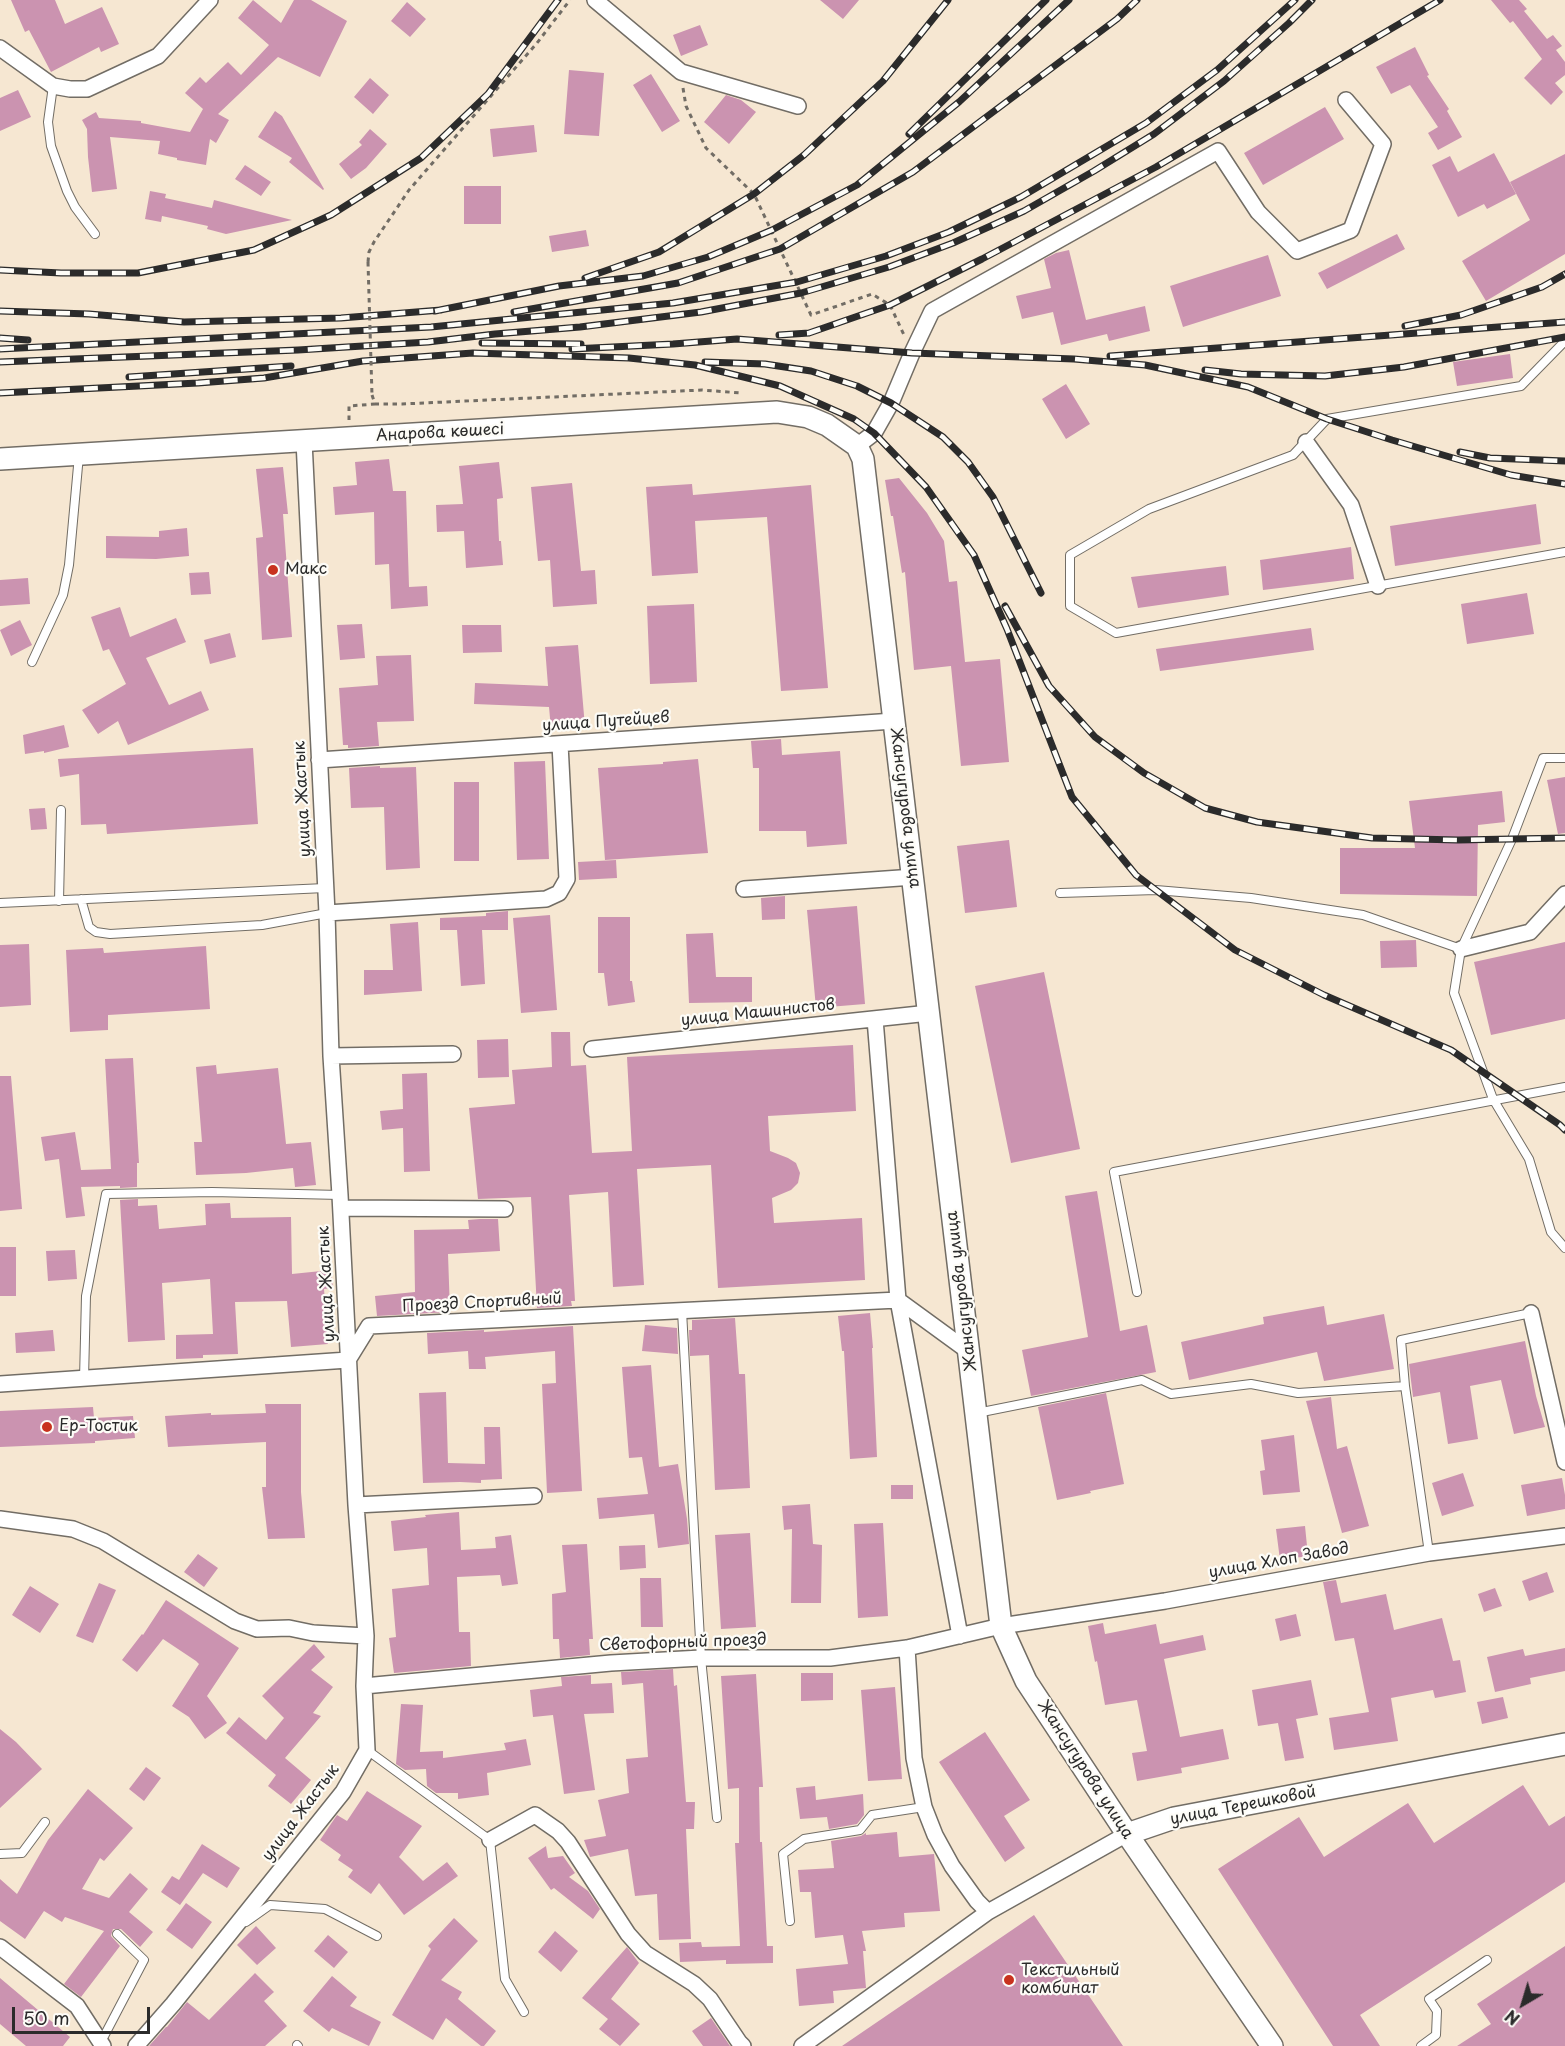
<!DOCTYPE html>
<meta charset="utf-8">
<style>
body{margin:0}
#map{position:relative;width:1565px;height:2046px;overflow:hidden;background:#f6e7d2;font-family:"Playpen Sans",sans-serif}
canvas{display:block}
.north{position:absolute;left:1493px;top:1974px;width:60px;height:60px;-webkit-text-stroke:4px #fdfcf7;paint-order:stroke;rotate:218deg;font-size:16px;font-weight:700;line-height:24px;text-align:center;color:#2b2b2b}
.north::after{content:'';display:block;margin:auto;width:21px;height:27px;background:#2b2b2b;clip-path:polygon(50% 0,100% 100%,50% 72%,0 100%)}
.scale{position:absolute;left:12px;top:2007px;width:138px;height:27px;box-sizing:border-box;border:3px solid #2b2b2b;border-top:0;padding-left:8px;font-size:18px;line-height:21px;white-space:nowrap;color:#2b2b2b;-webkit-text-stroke:4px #fdfcf7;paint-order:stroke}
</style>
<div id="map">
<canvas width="1565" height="2046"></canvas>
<div class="north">N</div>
<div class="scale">50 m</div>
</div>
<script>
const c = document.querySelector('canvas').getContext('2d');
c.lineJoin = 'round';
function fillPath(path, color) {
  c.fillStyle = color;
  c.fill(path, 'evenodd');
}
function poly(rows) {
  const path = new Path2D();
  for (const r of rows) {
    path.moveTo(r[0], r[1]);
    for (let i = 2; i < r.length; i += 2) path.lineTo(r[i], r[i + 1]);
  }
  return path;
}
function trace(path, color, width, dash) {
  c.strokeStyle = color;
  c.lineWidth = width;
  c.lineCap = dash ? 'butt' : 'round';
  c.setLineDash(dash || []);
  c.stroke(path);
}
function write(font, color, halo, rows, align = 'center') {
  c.font = font + ' "Playpen Sans",sans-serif';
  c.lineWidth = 4.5;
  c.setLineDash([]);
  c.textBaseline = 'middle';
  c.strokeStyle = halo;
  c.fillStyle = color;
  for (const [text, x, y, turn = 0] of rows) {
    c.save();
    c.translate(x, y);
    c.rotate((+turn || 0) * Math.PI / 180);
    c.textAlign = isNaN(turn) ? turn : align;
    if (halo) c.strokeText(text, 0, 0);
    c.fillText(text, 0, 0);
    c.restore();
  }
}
fillPath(poly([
 [11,0,55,0,65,24,102,7,119,44,101,52,99,47,51,72,29,30,25,32],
 [253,0,281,23,294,0,311,0,347,21,320,77,278,57,218,114,229,120,216,143,210,139,206,165,177,160,177,158,158,154,160,141,110,137,117,189,92,192,88,157,87,129,82,120,96,112,99,118,141,121,141,123,190,132,203,109,185,93,200,77,206,83,228,62,241,75,269,45,238,18],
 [820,0,859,0,843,19],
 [1491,0,1519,0,1527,9,1524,11,1547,39,1553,35,1562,46,1556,50,1565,62,1565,75,1555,83,1563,92,1551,105,1524,78,1542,59,1513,21,1510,23],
 [407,2,426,19,410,37,391,21],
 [700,25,708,45,681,56,673,35],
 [1415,47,1429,75,1427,76,1449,109,1447,111,1462,137,1438,150,1428,133,1438,127,1410,85,1391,94,1376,67],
 [569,70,604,73,599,136,564,134],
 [651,74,680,121,662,132,633,85],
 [370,78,389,95,373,114,354,97],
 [18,90,31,117,0,131,0,98],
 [726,95,741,100,756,112,729,144,704,122],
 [1325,107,1344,139,1263,185,1244,153],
 [275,111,282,116,324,189,323,190,289,162,292,158,258,137],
 [534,125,537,152,493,157,490,129],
 [370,129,387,144,366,168,351,179,339,164,362,145,359,142],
 [1494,153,1516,194,1487,209,1484,204,1458,217,1432,165,1450,156,1458,172],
 [1565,154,1565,254,1486,301,1462,261,1530,220,1510,182],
 [245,165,271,182,261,196,235,179],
 [464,186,501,186,501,224,464,224],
 [150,191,166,194,165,198,212,208,214,200,292,220,226,234,207,229,208,226,162,216,161,222,145,219],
 [586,230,589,246,552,252,549,236],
 [1397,234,1405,249,1327,289,1318,273],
 [1069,250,1086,320,1145,306,1150,331,1109,341,1107,334,1061,345,1053,312,1022,319,1016,296,1051,288,1044,259,1056,253],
 [1268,255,1281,296,1183,327,1170,286],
 [1510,354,1513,378,1457,386,1453,362],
 [1066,384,1090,424,1066,439,1042,399],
 [389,459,393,491,406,491,409,587,427,586,428,606,391,609,389,564,375,565,374,512,335,515,333,487,357,485,355,462],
 [499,462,503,498,497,499,499,541,501,541,503,565,466,568,464,531,437,532,436,505,463,504,459,466],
 [283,467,288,514,283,514,292,637,262,640,256,538,263,537,256,469],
 [899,478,927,513,944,541,949,582,957,581,965,662,1000,659,1009,762,961,766,951,666,914,670,905,572,902,573,893,516,891,516,885,480],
 [572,483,581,571,595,570,597,604,553,607,550,560,538,561,531,487],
 [692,484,693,495,811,485,828,688,781,691,767,517,695,521,698,573,652,576,646,487],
 [1536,504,1541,544,1395,566,1390,526],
 [187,528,189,556,156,559,106,558,106,536,159,537,159,531],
 [1351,547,1354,579,1263,590,1260,560],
 [1226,566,1229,595,1138,608,1131,577],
 [209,572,211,594,191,595,189,573],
 [28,578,30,604,0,606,0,580],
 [1527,593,1534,634,1467,644,1461,604],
 [694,604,697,682,650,684,647,606],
 [120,607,130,637,176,618,186,642,146,658,169,705,201,691,209,710,128,745,118,721,98,734,82,710,126,684,109,649,103,651,91,617],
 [20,620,32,645,11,656,0,630],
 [362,624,365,658,340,660,337,625],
 [462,625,501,625,502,652,463,653],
 [1311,628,1314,650,1160,671,1156,649],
 [230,633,236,657,210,664,204,640],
 [578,645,585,727,551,729,549,707,474,704,475,683,548,686,545,647],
 [411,655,414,721,377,722,379,746,348,748,348,745,343,745,339,688,378,685,376,656],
 [64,725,69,747,44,753,44,751,25,754,23,735],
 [781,739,782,755,840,751,847,844,807,847,806,831,759,831,759,768,753,768,751,741],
 [253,748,258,824,107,834,106,824,81,825,79,774,60,777,58,759],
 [698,759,708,853,605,860,598,768,663,764,663,762],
 [545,761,549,859,517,860,514,762],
 [380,766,380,768,416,767,420,868,386,870,384,807,351,808,349,768],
 [1565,777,1565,833,1558,834,1547,780],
 [454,782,479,782,479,861,454,861],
 [1502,791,1505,822,1478,825,1477,896,1340,894,1340,848,1415,848,1409,801],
 [45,808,47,829,31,830,29,809],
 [1009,840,1017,907,965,913,957,846],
 [616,860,617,878,579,880,578,862],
 [785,896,785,919,762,920,761,898],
 [857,906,865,1004,816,1008,807,910],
 [508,911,508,930,482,930,485,984,461,986,457,930,440,930,440,918,486,916,486,913],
 [550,915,557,1010,521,1013,513,918],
 [598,917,630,917,630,981,632,981,635,1002,608,1006,604,973,598,973],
 [418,922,422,991,364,995,364,970,393,970,390,924],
 [713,933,716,977,752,977,752,1002,689,1003,686,934],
 [1416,940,1417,967,1381,968,1380,941],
 [1565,942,1565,1019,1491,1035,1474,962],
 [29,944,31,1005,0,1007,0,945],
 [206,946,210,1009,108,1015,108,1030,70,1032,66,950,103,948,104,953],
 [1044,972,1080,1149,1011,1163,975,986],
 [551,1032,570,1032,571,1066,586,1065,592,1153,632,1151,627,1057,853,1045,856,1111,768,1116,770,1151,788,1158,796,1163,800,1173,798,1183,791,1190,772,1198,774,1223,862,1218,865,1280,718,1288,711,1165,637,1169,644,1285,613,1287,608,1192,569,1195,575,1301,571,1301,572,1306,537,1308,531,1197,478,1199,469,1108,515,1104,512,1070,552,1067],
 [508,1039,509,1077,478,1078,477,1040],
 [133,1058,139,1163,137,1163,137,1187,120,1188,120,1186,81,1187,85,1216,66,1218,59,1159,45,1161,41,1137,75,1132,81,1170,111,1169,105,1059],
 [216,1065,217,1074,278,1068,286,1144,311,1142,316,1185,295,1187,293,1168,246,1173,196,1175,194,1142,202,1142,196,1067],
 [427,1073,430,1171,404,1172,403,1128,382,1130,380,1111,403,1109,402,1074],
 [0,1076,11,1076,22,1209,0,1211],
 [1097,1191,1120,1331,1147,1325,1156,1372,1031,1396,1022,1350,1088,1337,1065,1196],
 [138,1199,138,1206,157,1205,159,1229,206,1225,205,1204,230,1203,231,1218,291,1217,292,1274,331,1270,333,1288,324,1289,328,1344,291,1347,287,1301,235,1302,238,1354,203,1355,203,1358,176,1359,176,1335,213,1334,210,1279,162,1283,165,1340,128,1342,120,1200],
 [480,1219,498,1219,500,1251,448,1254,450,1312,377,1316,375,1296,415,1292,414,1230,469,1229,468,1220],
 [0,1247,16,1247,16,1296,0,1296],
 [75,1250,77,1279,48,1281,46,1251],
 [1324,1306,1327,1325,1384,1314,1394,1369,1324,1381,1317,1352,1189,1380,1181,1342,1264,1324,1263,1317],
 [870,1313,873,1348,872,1348,877,1457,850,1459,844,1351,842,1351,838,1316],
 [735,1318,739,1374,745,1374,750,1488,715,1490,709,1355,690,1356,689,1330,692,1330,692,1320],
 [645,1325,677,1328,678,1354,642,1351],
 [573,1326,582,1491,547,1493,542,1384,556,1383,555,1351,485,1357,486,1369,469,1369,468,1351,428,1354,427,1333,484,1330,484,1332],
 [53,1330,55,1351,16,1353,15,1333],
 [1525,1341,1536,1396,1545,1427,1514,1434,1501,1380,1470,1386,1478,1439,1448,1444,1440,1392,1413,1397,1409,1364],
 [651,1365,659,1467,678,1464,687,1519,689,1544,658,1548,654,1514,599,1519,597,1498,648,1494,642,1457,629,1458,622,1367],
 [446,1392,448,1463,485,1464,484,1427,500,1427,502,1479,481,1480,481,1483,460,1482,423,1483,419,1393],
 [1106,1393,1124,1484,1090,1491,1091,1493,1057,1500,1038,1407],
 [1331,1397,1337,1449,1347,1446,1369,1526,1342,1533,1306,1401],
 [265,1404,301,1404,301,1492,305,1538,268,1539,262,1487,266,1487,266,1442,168,1447,165,1416,211,1413,211,1415,266,1413],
 [93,1407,94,1418,133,1416,135,1438,95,1441,95,1443,0,1447,0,1411],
 [1294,1435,1300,1492,1263,1495,1260,1471,1265,1470,1261,1440],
 [1463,1473,1474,1506,1442,1516,1432,1483],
 [1562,1478,1565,1495,1565,1509,1527,1516,1521,1485],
 [891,1485,913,1485,913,1499,891,1499],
 [810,1504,813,1544,822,1545,821,1603,791,1603,792,1529,784,1530,782,1506],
 [459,1512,461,1550,496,1548,495,1537,511,1535,518,1584,502,1586,500,1575,457,1577,459,1632,470,1632,471,1666,394,1673,389,1638,396,1637,392,1589,429,1585,427,1548,394,1551,391,1521,426,1517,425,1515],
 [883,1523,888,1616,858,1618,854,1524],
 [1305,1526,1308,1556,1280,1560,1276,1529],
 [750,1533,756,1627,721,1629,715,1535],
 [587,1544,593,1639,589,1639,590,1655,560,1658,559,1639,553,1639,552,1594,566,1592,562,1545],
 [645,1545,646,1568,620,1570,619,1546],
 [198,1554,218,1568,204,1587,184,1572],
 [1547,1572,1554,1592,1529,1601,1522,1581],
 [640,1578,661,1578,663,1627,641,1627],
 [1336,1580,1341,1603,1386,1594,1394,1630,1442,1618,1453,1661,1460,1660,1466,1692,1435,1698,1433,1690,1391,1698,1398,1741,1334,1750,1329,1718,1369,1712,1354,1638,1335,1641,1323,1582],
 [99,1583,116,1590,93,1643,76,1636],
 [30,1586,59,1604,40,1633,12,1615],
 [1495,1588,1502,1606,1484,1612,1478,1594],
 [166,1600,239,1648,207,1696,227,1723,205,1739,189,1717,172,1706,199,1664,196,1661,163,1639,137,1672,122,1660,142,1634,143,1635],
 [1296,1614,1301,1636,1280,1641,1275,1619],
 [1103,1623,1105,1634,1156,1624,1160,1644,1203,1635,1206,1650,1164,1659,1180,1737,1223,1729,1229,1759,1181,1768,1182,1773,1137,1781,1132,1753,1147,1751,1137,1700,1105,1705,1097,1661,1095,1662,1088,1626],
 [314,1644,325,1657,311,1670,333,1687,313,1713,321,1716,285,1758,311,1780,291,1804,268,1786,276,1775,226,1733,239,1717,266,1740,284,1718,262,1696],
 [1565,1648,1565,1671,1530,1678,1531,1684,1495,1692,1487,1657,1523,1649,1525,1656],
 [673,1669,674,1686,677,1685,686,1802,695,1802,694,1829,686,1829,691,1939,659,1940,657,1894,635,1896,628,1849,590,1857,584,1840,606,1836,598,1800,629,1793,626,1759,648,1757,643,1683,622,1685,621,1672],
 [801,1673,833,1673,833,1700,801,1701],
 [756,1674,763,1787,759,1787,760,1842,762,1842,767,1946,773,1946,773,1963,726,1964,726,1960,680,1962,679,1943,701,1942,702,1947,740,1946,735,1843,739,1843,739,1788,728,1789,721,1676],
 [591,1675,591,1684,612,1683,614,1713,584,1714,595,1790,564,1794,553,1715,533,1717,530,1690,562,1686,561,1677],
 [1311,1680,1318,1715,1296,1719,1304,1758,1285,1761,1278,1723,1258,1726,1252,1690],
 [895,1687,902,1779,868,1781,861,1690],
 [1503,1697,1508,1718,1482,1724,1477,1702],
 [401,1704,423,1705,420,1752,443,1751,443,1758,506,1750,504,1743,526,1739,531,1765,487,1773,489,1795,458,1799,458,1793,436,1793,427,1786,426,1769,405,1770,396,1764],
 [0,1729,16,1742,42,1769,0,1808],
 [985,1732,1030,1800,1004,1816,1025,1848,1005,1862,939,1762],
 [146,1767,161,1778,144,1801,129,1789],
 [1523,1785,1549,1826,1565,1816,1565,1882,1360,2015,1380,2046,1333,2046,1218,1869,1299,1817,1324,1857,1408,1803,1434,1843],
 [815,1786,816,1800,863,1794,864,1815,857,1824,829,1829,827,1817,800,1819,796,1788],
 [88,1789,133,1828,104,1861,100,1858,82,1889,109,1898,130,1873,148,1889,129,1912,153,1932,140,1947,121,1929,113,1929,111,1936,120,1946,81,1997,64,1984,104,1931,65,1917,62,1922,44,1911,25,1939,0,1921,0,1879,17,1894,48,1840],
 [367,1791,422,1826,399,1857,423,1881,447,1862,458,1876,404,1915,379,1883,371,1894,348,1877,353,1870,338,1860,341,1855,320,1840,337,1815,347,1821],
 [897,1832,899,1857,934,1854,940,1911,904,1913,905,1927,862,1931,866,1951,863,1951,866,1988,833,1991,834,2003,799,2006,796,1969,848,1964,843,1935,815,1938,811,1892,800,1892,798,1870,834,1868,831,1841,861,1836,866,1833,866,1835],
 [202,1844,240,1868,227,1888,203,1873,180,1905,161,1892,172,1876,179,1880],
 [546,1846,548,1858,563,1856,575,1873,569,1877,588,1891,600,1909,593,1919,554,1888,551,1890,528,1858],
 [186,1903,212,1922,192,1949,166,1930],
 [1034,1915,1123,2046,842,2046],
 [454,1918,478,1941,441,1980,462,1992,458,1999,496,2031,484,2046,481,2046,446,2018,433,2040,392,2015,431,1949,428,1946],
 [256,1926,276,1948,257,1965,237,1945],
 [555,1931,578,1951,561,1972,538,1952],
 [328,1935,348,1952,334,1968,314,1951],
 [1565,1946,1565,2046,1457,2046,1491,2024,1477,2004],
 [627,1947,639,1963,611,1999,640,2024,620,2046,599,2029,608,2019,582,1998],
 [255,1973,274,1992,264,2001,287,2026,265,2046,149,2046,166,2027,167,2027,187,2002,209,2020],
 [332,1976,357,1997,350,2006,381,2022,369,2046,332,2028,329,2032,303,2011],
 [0,1978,70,2037,63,2046,26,2046,0,2024],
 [711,2018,730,2046,703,2046,692,2031]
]), '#cb93b0');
const lane = poly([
 [53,86,48,122,51,146,67,191,75,207,95,234],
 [1565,341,1521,386,1327,419,1293,455,1149,509,1070,555,1070,606,1116,633,1565,552],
 [32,662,63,595,69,565,79,455],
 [1565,758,1543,758,1512,839,1461,949,1454,993,1493,1099,1529,1159,1551,1232,1565,1248],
 [1060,893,1156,890,1251,898,1363,915,1461,949],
 [81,899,89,927,96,932,110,934,262,925,327,913],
 [59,901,61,810],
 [0,903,325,888],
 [1137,1292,1114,1172,1565,1087],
 [682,1311,701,1658,717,1818],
 [84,1379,86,1296,106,1194,212,1192,340,1195],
 [977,1413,1142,1380,1171,1394,1251,1384,1298,1393,1405,1386],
 [1429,1553,1405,1386,1401,1340,1531,1313],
 [367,1750,490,1840,505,1979,524,2012],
 [0,1854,22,1853,45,1822],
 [790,1921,783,1854,804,1839,860,1830,872,1815,924,1807],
 [246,1922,270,1905,325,1909,377,1936],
 [101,2042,144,1960,117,1934],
 [297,2045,298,2046],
 [1421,2046,1436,2035,1437,2011,1429,1999,1487,1960]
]);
const street = poly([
 [595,0,681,72,798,106],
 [0,48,53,86,70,89,87,89,158,56,210,0],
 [1306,442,1351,505,1378,586],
 [857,446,874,433,891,403,912,353,932,311,1218,151,1258,212,1297,251,1351,230,1383,144,1346,100],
 [319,760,894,721],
 [744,889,914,877],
 [327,913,546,899,559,893,567,879,560,744],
 [1461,949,1530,932,1565,894],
 [875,1019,898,1300,960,1636],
 [592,1049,929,1013],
 [331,1056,453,1054],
 [341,1208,505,1209],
 [1531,1313,1565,1462],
 [0,1384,348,1360,369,1326,898,1300,968,1351],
 [356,1505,534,1496],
 [0,1519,73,1529,103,1541,235,1621,257,1629,289,1628,313,1633,366,1636],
 [907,1648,914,1758,924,1807,935,1835,952,1866,977,1901,988,1912],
 [364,1686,611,1663,701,1658,830,1658,907,1648,1001,1626,1165,1601,1429,1553,1565,1536],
 [490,1840,535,1815,558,1831,568,1842,628,1934,645,1953,694,1984,710,1999,739,2042,743,2046],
 [0,1947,77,2006,103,2046],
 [136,2046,173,2004,343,1792,367,1750,364,1686,366,1636,356,1505,340,1195,331,1056,327,913,304,441],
 [802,2046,988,1912,1127,1834]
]);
const secondary = poly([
 [0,459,777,412,808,417,827,425,857,446,863,459,1001,1626,1026,1681,1127,1834,1272,2046],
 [1127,1834,1174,1818,1565,1744]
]);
trace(lane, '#726d65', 10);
trace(street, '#726d65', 18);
trace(secondary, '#726d65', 24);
trace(poly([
 [683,88,686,106,706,148,754,194,811,315,872,294,890,305,904,335],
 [368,262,369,252,374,242,409,190,537,43,570,0],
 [372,395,375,404,402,404,702,390,741,393],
 [349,420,349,406,375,404]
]), '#726d65', 3, [4.5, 4.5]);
trace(lane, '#fff', 8);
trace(street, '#fff', 15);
trace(secondary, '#fff', 21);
const rail = poly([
 [909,134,1046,0],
 [0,270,61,273,138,273,254,250,331,215,421,158,488,94,558,0],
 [585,278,659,252,754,194,804,155,883,81,948,0],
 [0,311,89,314,184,322,341,318,441,310],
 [435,311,559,286,643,276,708,257,772,230,857,185,959,102,1069,0],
 [514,312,678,283,780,249,913,172,1117,19,1137,0],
 [1405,326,1461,315,1542,287,1565,274],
 [779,335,809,333,890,305,982,259,1156,167,1440,0],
 [0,338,28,340],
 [482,343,581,344],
 [0,349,431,327,673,303,797,282,886,256,949,232,1021,197,1146,123,1217,70,1295,0],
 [572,349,673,344,737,339,912,353,1074,359,1145,365,1248,387,1327,419,1392,440,1511,475,1565,484],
 [1110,356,1565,322],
 [0,362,298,350,428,342,495,334,580,327,701,312,801,293,889,267,953,243,1024,211,1094,171,1154,134,1224,81,1289,23,1312,0],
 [705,362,765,364,811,371,857,386,891,403,943,437,968,462,993,497,1041,593],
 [1205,370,1241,374,1325,376,1404,367,1565,337],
 [129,377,291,366],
 [0,393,198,383,264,378,363,361,473,353,629,358,695,365,780,386,854,419,874,433,926,487,974,555,1007,629,1072,797,1136,875,1235,950,1324,995,1451,1050,1560,1125,1565,1130],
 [1460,452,1490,458,1565,461],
 [1005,606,1049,686,1095,737,1144,773,1205,808,1257,822,1372,838,1458,840,1565,838]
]);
trace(rail, '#2b2b2b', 7);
trace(rail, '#fdfcf7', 4.5, [14]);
trace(poly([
 [368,262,372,395]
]), '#726d65', 3, [4.5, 4.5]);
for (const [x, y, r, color] of [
 [273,570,6,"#c8321e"],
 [47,1427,6,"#c8321e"],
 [1009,1980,6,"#c8321e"]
]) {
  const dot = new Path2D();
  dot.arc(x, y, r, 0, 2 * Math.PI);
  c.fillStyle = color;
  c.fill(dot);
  trace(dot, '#fdfcf7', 2);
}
write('16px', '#2b2b2b', '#fdfcf7', [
 ["Анарова көшесі",440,433,-3],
 ["улица Путейцев",606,722,-4],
 ["улица Жастык",303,799,-93],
 ["Жансугурова улица",905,808,83],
 ["улица Машинистов",758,1013,-6],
 ["улица Жастык",327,1284,-93],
 ["Жансугурова улица",962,1291,-97],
 ["Проезд Спортивный",482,1303,-3],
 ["улица Хлоп Завод",1279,1561,-10],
 ["Светофорный проезд",683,1643,-2],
 ["Жансугурова улица",1085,1770,57],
 ["улица Терешковой",1243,1806,-11],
 ["улица Жастык",301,1813,-53]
]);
write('16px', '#2b2b2b', '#fdfcf7', [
 ["Макс",285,570],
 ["Ер-Тостик",59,1427],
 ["Текстильный",1021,1971],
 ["комбинат",1021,1989]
], 'left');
</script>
